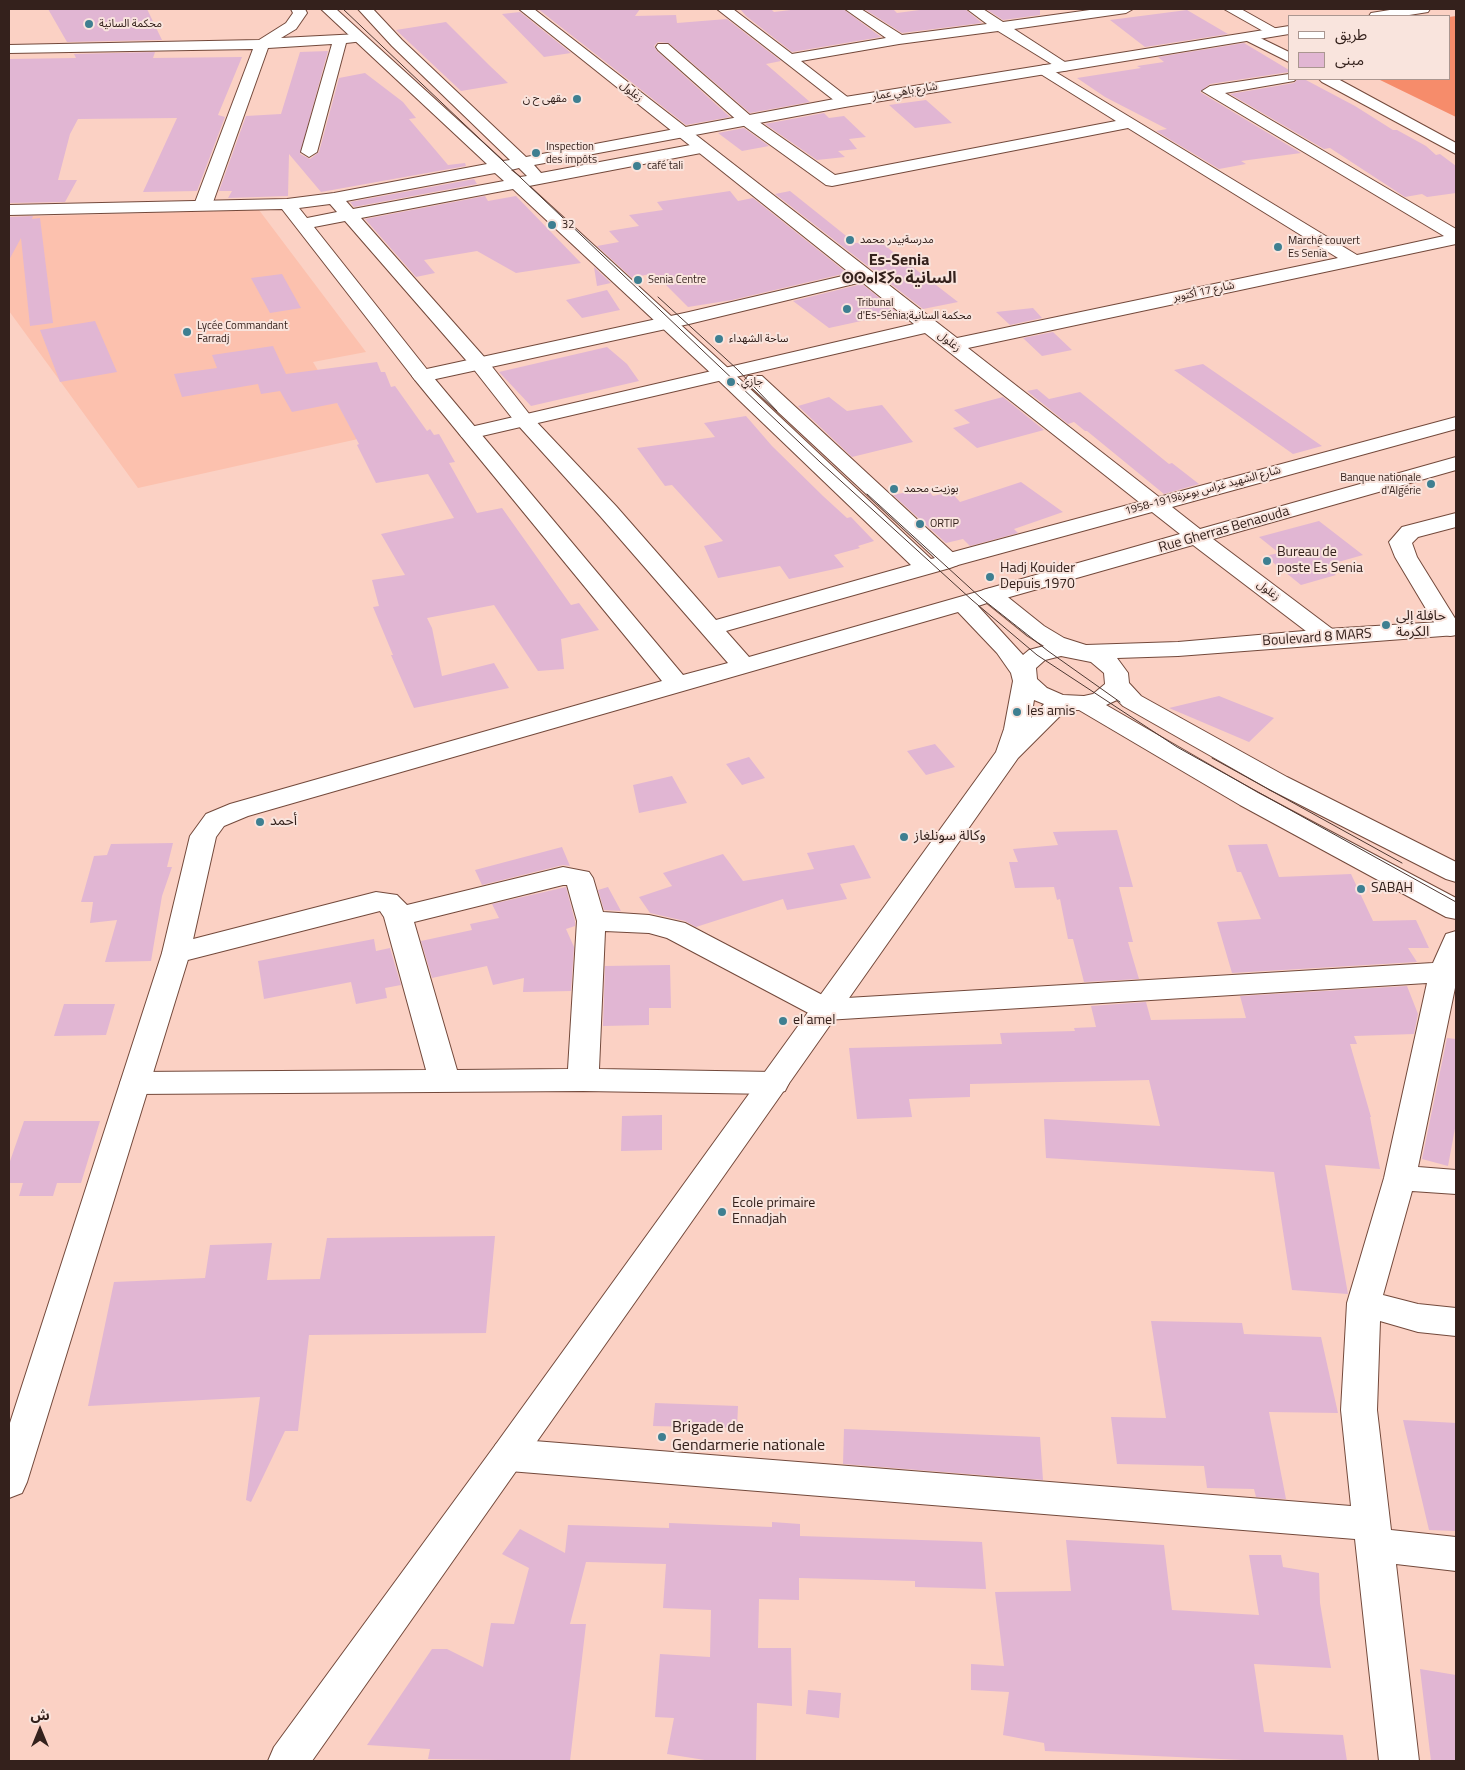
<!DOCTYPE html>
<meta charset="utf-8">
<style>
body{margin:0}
#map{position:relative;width:1465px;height:1770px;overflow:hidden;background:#fbd1c4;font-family:"Titillium Web","Noto Sans Arabic",sans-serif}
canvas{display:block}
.frame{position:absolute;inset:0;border:10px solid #34211c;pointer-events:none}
.legend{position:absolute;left:1288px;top:15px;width:162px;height:65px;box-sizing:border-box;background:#f9e4dd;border:1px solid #aa9690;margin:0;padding:6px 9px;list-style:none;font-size:15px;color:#34211c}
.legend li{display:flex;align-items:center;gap:10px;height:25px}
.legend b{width:25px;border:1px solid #aa9690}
.north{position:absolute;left:15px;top:1705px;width:50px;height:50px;-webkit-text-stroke:4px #f9e4dd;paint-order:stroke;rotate:0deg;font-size:14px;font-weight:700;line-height:20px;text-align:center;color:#34211c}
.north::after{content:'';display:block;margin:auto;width:18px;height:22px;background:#34211c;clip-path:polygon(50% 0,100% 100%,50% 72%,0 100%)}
</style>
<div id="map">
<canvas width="1465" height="1770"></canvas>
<div class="frame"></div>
<ul class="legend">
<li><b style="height:6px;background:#fff"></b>طريق</li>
<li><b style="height:14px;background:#e1b6d3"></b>مبنى</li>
</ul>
<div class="north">ش</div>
</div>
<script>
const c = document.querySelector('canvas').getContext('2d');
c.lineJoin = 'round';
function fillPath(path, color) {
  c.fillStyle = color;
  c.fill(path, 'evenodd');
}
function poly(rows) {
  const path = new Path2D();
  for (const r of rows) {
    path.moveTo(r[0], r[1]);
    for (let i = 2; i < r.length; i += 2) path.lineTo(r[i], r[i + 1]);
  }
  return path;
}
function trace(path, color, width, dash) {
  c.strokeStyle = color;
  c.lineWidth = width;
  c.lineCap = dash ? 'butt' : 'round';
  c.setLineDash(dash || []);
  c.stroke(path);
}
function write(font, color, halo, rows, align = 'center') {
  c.font = font + ' "Titillium Web","Noto Sans Arabic","Noto Sans Tifinagh",sans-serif';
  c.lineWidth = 4;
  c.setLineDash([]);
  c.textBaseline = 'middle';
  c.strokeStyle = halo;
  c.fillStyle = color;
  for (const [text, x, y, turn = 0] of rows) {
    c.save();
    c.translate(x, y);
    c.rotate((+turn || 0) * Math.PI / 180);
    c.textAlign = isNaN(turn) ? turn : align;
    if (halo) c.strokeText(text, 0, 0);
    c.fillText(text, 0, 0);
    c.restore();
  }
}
fillPath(poly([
 [259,210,366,352,313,362,358,439,138,488,9,311,9,217]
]), '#fcc1ae');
fillPath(poly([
 [1456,16,1456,117,1378,79,1449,79,1449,17]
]), '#f68c6b');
fillPath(poly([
 [48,9,147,9,162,40,67,42],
 [538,9,640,9,635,16,676,15,677,23,727,19,781,61,766,64,810,102,750,113,669,43,658,42,654,46,657,51,730,117,686,125],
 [740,9,771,9,774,12,799,9,843,9,881,37,792,52,746,16],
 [864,9,893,9,897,13,927,9,965,9,982,23,902,33],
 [986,9,1040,9,1040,15,1003,20],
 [1187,10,1228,34,1145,47,1110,20],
 [520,12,571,53,544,57,502,14],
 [446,22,489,65,508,83,461,91,396,30],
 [1244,43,1289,70,1289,72,1210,84,1200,92,1301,153,1241,161,1246,164,1219,169,1156,131,1167,129,1105,97,1077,78,1141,68,1137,66,1164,62,1158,57],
 [328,51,300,154,310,159,319,152,339,78,365,73,403,102,416,118,409,119,448,165,465,163,466,166,321,192,289,154,288,196,228,198,232,191,219,191,246,116,281,114,300,52],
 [155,52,153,58,242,57,218,115,225,117,197,191,143,192,177,118,78,119,70,134,58,180,77,180,65,202,9,203,9,59,76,58,74,54],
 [1298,79,1304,79,1355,106,1393,130,1397,130,1426,146,1436,155,1440,154,1456,166,1456,193,1427,197,1422,194,1405,197,1330,148,1324,149,1230,94,1294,83],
 [926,100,952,123,915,128,889,105],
 [824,113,829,118,844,116,866,137,849,139,857,149,838,151,845,157,817,160,765,124],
 [744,128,769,146,742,151,718,133],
 [474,179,477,184,354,207,350,202],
 [730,191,738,201,753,198,847,273,732,300,688,307,654,273,632,278,597,246,619,242,609,231,639,226,629,215,663,210,657,202],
 [790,191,855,243,879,241,958,302,923,309,775,194],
 [485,196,488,201,516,196,581,263,516,273,477,251,424,260,435,273,416,277,365,219],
 [33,216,32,219,40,218,53,323,30,326,21,238,9,260,9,217],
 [594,267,611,283,597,286],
 [282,274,301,308,270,313,251,278],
 [862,284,898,313,829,328,793,301],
 [607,290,620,310,582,318,566,300],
 [1033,308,1042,318,1010,325,996,312],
 [95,321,117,372,60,382,40,330],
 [1053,332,1072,350,1042,356,1023,338],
 [273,346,286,374,377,362,381,372,385,372,391,387,395,386,427,431,430,429,434,435,439,434,455,462,449,463,477,513,502,508,571,605,579,603,599,630,561,639,564,669,538,671,494,605,427,618,432,628,442,676,494,663,509,688,414,708,391,655,393,655,373,607,379,606,372,580,405,575,381,534,454,518,428,474,376,483,357,445,359,444,337,403,292,412,280,391,261,394,258,384,182,397,174,374,217,368,212,355],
 [607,347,627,364,639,381,531,406,499,372],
 [1203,364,1322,446,1293,454,1174,370],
 [1037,389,1049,399,1080,392,1169,464,1172,463,1199,484,1164,494,1087,431,1085,431,1074,422,1068,424,1027,391],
 [829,397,847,411,882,405,913,442,852,457,798,406],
 [1003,397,1044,430,977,448,953,428,970,423,954,410],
 [746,416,772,446,823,496,847,518,851,517,874,541,858,546,860,548,834,555,844,567,789,579,780,566,718,578,704,546,723,541,672,485,665,486,637,448,715,437,704,423],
 [1021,482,1063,512,1014,529,1018,533,970,546,963,539,946,543,893,495,926,488,933,496,951,492,960,502],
 [1319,521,1363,555,1324,566,1336,575,1301,585,1265,556,1279,553,1259,537],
 [1219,696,1274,718,1249,742,1169,708],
 [935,744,955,767,926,775,907,751],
 [749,757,765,778,742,785,726,764],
 [672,776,687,803,639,813,633,785],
 [1117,830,1133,887,1119,887,1133,942,1128,942,1139,979,1084,982,1073,939,1068,939,1060,899,1057,900,1054,887,1015,888,1009,862,1018,862,1013,849,1058,845,1053,832],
 [173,843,167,867,172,867,162,896,151,961,105,962,117,920,90,923,93,902,81,902,94,856,107,855,111,844],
 [1267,844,1279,877,1351,874,1373,921,1416,920,1429,948,1408,948,1417,962,1232,973,1217,922,1261,919,1241,872,1237,872,1228,845],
 [854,845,871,878,840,884,847,899,787,910,783,899,696,927,685,921,650,913,639,897,672,886,663,873,723,854,743,881,814,869,807,853],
 [562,847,570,866,563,865,482,885,475,870],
 [566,887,575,921,575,926,566,929,574,947,571,991,523,992,524,978,493,985,487,966,432,978,421,941,472,930,470,924,499,918,492,904],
 [608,887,621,911,604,910,598,890],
 [374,939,376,951,390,948,401,985,385,988,387,998,356,1004,351,982,264,999,258,961],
 [670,965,671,1008,649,1008,649,1025,603,1026,605,966],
 [1407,986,1418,1014,1414,1034,1354,1036,1357,1044,1350,1044,1371,1117,1370,1117,1380,1169,1325,1165,1348,1294,1292,1290,1274,1172,1046,1158,1044,1119,1160,1126,1149,1080,970,1084,970,1097,909,1099,912,1117,857,1119,849,1048,1002,1044,1000,1033,1075,1031,1074,1028,1096,1027,1091,1006,1146,1002,1151,1020,1246,1018,1240,996],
 [64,1004,115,1004,106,1035,54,1036],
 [1447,1038,1456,1039,1456,1123,1448,1166,1422,1159],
 [662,1115,662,1150,621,1151,622,1116],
 [24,1121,100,1121,81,1183,57,1183,53,1196,19,1196,23,1183,9,1183,9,1164],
 [495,1236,486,1333,309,1335,298,1431,285,1431,251,1502,246,1500,260,1397,88,1406,114,1282,205,1278,210,1245,272,1243,267,1280,320,1279,327,1238],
 [1151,1321,1242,1323,1244,1334,1321,1337,1338,1413,1269,1412,1286,1499,1256,1497,1254,1489,1207,1488,1204,1466,1117,1464,1111,1417,1166,1418],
 [655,1403,738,1406,737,1428,653,1426],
 [1403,1420,1456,1423,1456,1531,1429,1530],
 [844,1429,1040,1437,1043,1480,843,1464],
 [772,1522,800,1524,800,1536,982,1542,986,1589,915,1587,915,1581,799,1578,799,1600,759,1599,758,1648,791,1648,792,1706,757,1703,756,1761,711,1761,667,1754,674,1718,655,1717,660,1654,710,1657,711,1610,663,1608,666,1564,586,1562,570,1624,586,1624,570,1761,428,1759,430,1749,367,1745,432,1649,447,1649,483,1667,491,1623,514,1624,529,1568,502,1554,520,1529,565,1553,568,1525,669,1528,669,1523,772,1527],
 [1066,1540,1164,1545,1172,1610,1259,1615,1249,1555,1281,1555,1283,1567,1319,1573,1320,1603,1331,1668,1254,1664,1264,1732,1343,1735,1347,1761,1265,1761,1045,1751,1044,1743,1003,1735,1009,1692,971,1690,971,1664,1004,1666,995,1592,1071,1591],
 [1420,1669,1456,1675,1456,1761,1431,1761],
 [808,1690,841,1693,839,1718,806,1714]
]), '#e1b6d3');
const minor = poly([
 [291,9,305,9,307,13,296,29,281,38,359,34,366,38,364,41,346,43,317,152,309,157,301,152,332,44,268,48,212,205,209,209,203,210,197,209,194,205,253,49,9,53,9,45,259,40,286,23,293,13,291,9],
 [519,9,534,9,957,338,1338,258,1128,128,832,186,826,185,740,123,658,50,656,47,658,44,668,44,752,117,835,175,1116,121,1039,73,1036,70,1039,67,1044,65,1357,255,1444,236,1202,91,1210,86,1289,74,1289,79,1296,79,1294,81,1225,93,1456,229,1456,244,968,348,1159,497,1456,417,1456,429,1172,507,1200,529,1456,457,1456,470,1213,539,1335,631,1339,636,1335,641,1327,643,1319,641,1193,545,999,600,991,602,983,600,979,595,983,590,1180,534,1152,512,958,565,950,567,942,565,939,560,942,555,1139,502,925,333,469,439,462,437,459,433,462,429,914,324,862,282,689,324,422,382,415,380,412,376,415,372,422,370,689,312,851,274,519,9],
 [717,9,733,9,792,54,886,38,845,9,861,9,902,35,987,24,967,9,983,9,1003,22,1097,9,1133,9,1126,13,1014,29,1068,64,1070,67,1068,70,1063,71,998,31,899,44,801,61,850,99,853,102,845,107,840,105,717,9],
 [1224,9,1241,9,1282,32,1275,36,1270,35,1224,9],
 [1250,33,1289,52,1289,62,1245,40,1243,37,1250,33],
 [1319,79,1338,79,1456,143,1456,154,1322,82,1319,79],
 [1456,513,1456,527,1418,537,1412,543,1417,557,1456,620,1456,635,1450,636,1442,634,1438,629,1395,557,1389,542,1402,527,1456,513],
 [563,867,589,872,593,878,603,912,649,915,685,923,830,999,1433,963,1446,934,1456,931,1456,983,1418,1167,1456,1170,1456,1194,1412,1191,1383,1295,1418,1304,1456,1308,1456,1336,1418,1332,1380,1321,1377,1410,1391,1530,1456,1537,1456,1571,1396,1564,1419,1761,1379,1761,1355,1539,509,1471,496,1466,491,1455,496,1444,509,1439,1351,1506,1341,1410,1347,1303,1384,1178,1427,983,826,1020,816,1017,667,938,649,933,605,931,599,1069,774,1072,785,1075,789,1083,785,1091,774,1094,583,1091,135,1094,124,1091,120,1083,124,1075,135,1072,426,1070,384,917,380,911,176,963,166,960,162,953,166,946,376,892,397,895,407,905,563,867],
 [563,885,567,885,577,921,568,1069,457,1070,414,922,563,885]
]);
const secondary = poly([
 [321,9,336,9,503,161,510,160,392,46,358,9,373,9,402,40,526,157,845,97,1289,26,1289,34,845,107,534,165,541,173,701,143,709,148,701,153,529,186,729,369,931,559,935,558,748,384,745,380,748,376,762,376,961,560,958,565,950,568,726,631,749,657,991,588,999,590,1044,626,1064,638,1086,645,1178,642,1327,629,1456,621,1456,635,1178,656,1117,658,1128,673,1129,683,1141,696,1287,777,1456,862,1456,882,1446,879,1269,789,1123,706,1117,700,1106,705,1258,793,1456,898,1456,919,1446,917,1240,805,1079,710,1066,710,1018,758,312,1761,268,1761,274,1747,496,1444,996,752,1004,729,1013,681,1011,673,997,653,958,612,248,816,224,826,216,837,190,953,27,1482,22,1493,9,1498,9,1426,162,953,190,836,206,814,230,804,662,681,415,380,282,209,9,215,9,205,287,199,334,193,487,164,321,9],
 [519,168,527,176,520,177,511,170,519,168],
 [495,173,504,181,353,209,346,201,495,173],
 [513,189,715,377,911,565,716,620,616,506,530,415,486,359,361,218,513,189],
 [330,204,337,212,307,218,299,208,330,204],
 [345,221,472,367,516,423,600,516,728,663,683,675,429,372,314,227,345,221],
 [987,603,1028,636,1044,646,1029,650,1023,655,978,606,987,603],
 [1061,656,1091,662,1104,673,1105,684,1093,694,1084,696,1063,695,1047,688,1037,679,1036,668,1045,660,1061,656],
 [1034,700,1044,704,1031,718,1034,700],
 [1396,9,1430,9,1428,12,1403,16,1369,16,1371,13,1396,9]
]);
trace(minor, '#73493b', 2);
trace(secondary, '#73493b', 2);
fillPath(minor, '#fff');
fillPath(secondary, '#fff');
trace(poly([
 [343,9,820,462,972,600,1037,655,1177,747,1456,902],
 [658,297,737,369,777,411],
 [867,494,981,598,1048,651,1120,702],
 [1212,758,1402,863]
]), '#4d3731', 1);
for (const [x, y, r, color] of [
 [89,24,5,"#3e7f91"],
 [577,99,5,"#3e7f91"],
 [536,153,5,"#3e7f91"],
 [637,166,5,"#3e7f91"],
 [552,225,5,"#3e7f91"],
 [850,240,5,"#3e7f91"],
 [1278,247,5,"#3e7f91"],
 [638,280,5,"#3e7f91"],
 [847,309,5,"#3e7f91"],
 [187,332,5,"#3e7f91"],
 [719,339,5,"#3e7f91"],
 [731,382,5,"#3e7f91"],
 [1431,484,5,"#3e7f91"],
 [894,489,5,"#3e7f91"],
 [920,524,5,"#3e7f91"],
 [1267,561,5,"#3e7f91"],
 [990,577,5,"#3e7f91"],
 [1386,625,5,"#3e7f91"],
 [1017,712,5,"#3e7f91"],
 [260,822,5,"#3e7f91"],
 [904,837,5,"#3e7f91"],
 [1361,889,5,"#3e7f91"],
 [783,1021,5,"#3e7f91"],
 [722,1212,5,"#3e7f91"],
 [662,1437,5,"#3e7f91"]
]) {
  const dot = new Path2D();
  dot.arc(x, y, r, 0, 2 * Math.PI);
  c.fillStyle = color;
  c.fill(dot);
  trace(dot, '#f9e4dd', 2);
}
write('11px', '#34211c', '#f9e4dd', [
 ["محكمة السانية",99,24],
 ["مقهى ح ن",567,99,"right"],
 ["Inspection",546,147],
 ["des impôts",546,160],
 ["café tali",647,166],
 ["32",562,225],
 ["مدرسةبيدر محمد",860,240],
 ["Marché couvert",1288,241],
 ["Es Senia",1288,254],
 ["Senia Centre",648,280],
 ["Tribunal",857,303],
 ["d'Es-Sénia;محكمة السانية",857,316],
 ["Lycée Commandant",197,326],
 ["Farradj",197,339],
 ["ساحة الشهداء",729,339],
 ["جازي",741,382],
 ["Banque nationale",1421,478,"right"],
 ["d'Algérie",1421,491,"right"],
 ["بوزيت محمد",904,489],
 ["ORTIP",930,524]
], 'left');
write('11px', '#34211c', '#f9e4dd', [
 ["زغلول",631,92,39],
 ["شارع باهي عمار",905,92,-9],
 ["شارع 17 أكتوبر",1204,292,-12],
 ["زغلول",949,342,38],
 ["شارع الشهيد غراس بوعزة1919-1958",1203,491,-15],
 ["زغلول",1268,591,37]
]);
write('14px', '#34211c', '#f9e4dd', [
 ["Rue Gherras Benaouda",1224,530,-16],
 ["Boulevard 8 MARS",1317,638,-4]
]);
write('14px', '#34211c', '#f9e4dd', [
 ["Bureau de",1277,553],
 ["poste Es Senia",1277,569],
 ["Hadj Kouider",1000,569],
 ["Depuis 1970",1000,585],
 ["حافلة إلى",1396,617],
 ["الكرمة",1396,633],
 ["les amis",1027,712],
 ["أحمد",270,822],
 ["وكالة سونلغاز",914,837],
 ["SABAH",1371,889],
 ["el amel",793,1021],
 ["Ecole primaire",732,1204],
 ["Ennadjah",732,1220]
], 'left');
write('bold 16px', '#34211c', '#f9e4dd', [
 ["Es-Senia",899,261],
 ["ⵙⵙⴰⵏⵉⵢⴰ السانية",899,279]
]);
write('16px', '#34211c', '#f9e4dd', [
 ["Brigade de",672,1428],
 ["Gendarmerie nationale",672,1446]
], 'left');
</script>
